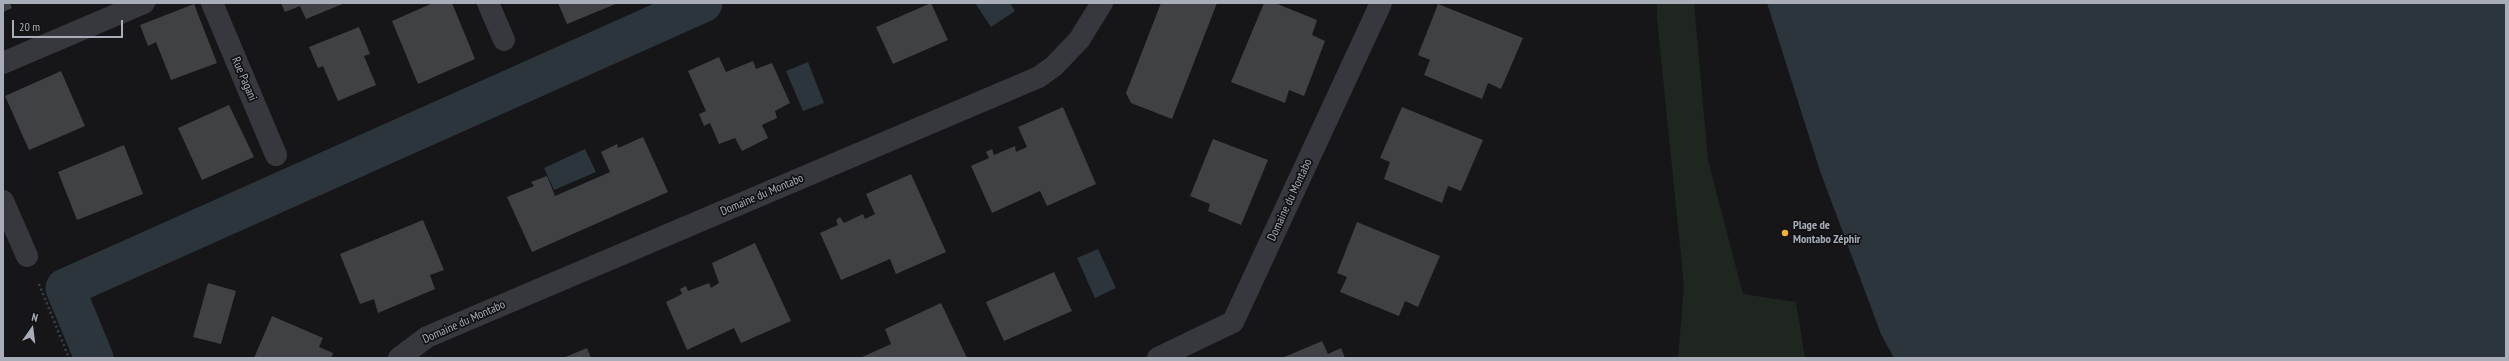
<!DOCTYPE html>
<meta charset="utf-8">
<style>
body{margin:0}
#map{position:relative;width:2509px;height:361px;overflow:hidden;background:#161618;font-family:"PT Sans Narrow",sans-serif}
canvas{display:block}
.frame{position:absolute;inset:0;border:4px solid #a8adb8;pointer-events:none}
.north{position:absolute;left:12px;top:309px;width:40px;height:40px;-webkit-text-stroke:3px #111113;paint-order:stroke;rotate:14deg;font-size:11px;font-weight:700;line-height:16px;text-align:center;color:#a8adb8}
.north::after{content:'';display:block;margin:auto;width:14px;height:18px;background:#a8adb8;clip-path:polygon(50% 0,100% 100%,50% 72%,0 100%)}
.scale{position:absolute;left:12px;top:20px;width:111px;height:18px;box-sizing:border-box;border:2px solid #a8adb8;border-top:0;padding-left:5px;font-size:12px;line-height:14px;white-space:nowrap;color:#a8adb8;-webkit-text-stroke:3px #111113;paint-order:stroke}
</style>
<div id="map">
<canvas width="2509" height="361"></canvas>
<div class="frame"></div>
<div class="north">N</div>
<div class="scale">20 m</div>
</div>
<script>
const c = document.querySelector('canvas').getContext('2d');
c.lineJoin = 'round';
function fillPath(path, color) {
  c.fillStyle = color;
  c.fill(path, 'evenodd');
}
function poly(rows) {
  const path = new Path2D();
  for (const r of rows) {
    path.moveTo(r[0], r[1]);
    for (let i = 2; i < r.length; i += 2) path.lineTo(r[i], r[i + 1]);
  }
  return path;
}
function trace(path, color, width, dash) {
  c.strokeStyle = color;
  c.lineWidth = width;
  c.lineCap = dash ? 'butt' : 'round';
  c.setLineDash(dash || []);
  c.stroke(path);
}
function write(font, color, halo, rows, align = 'center') {
  c.font = font + ' "PT Sans Narrow",sans-serif';
  c.lineWidth = 3.5;
  c.setLineDash([]);
  c.textBaseline = 'middle';
  c.strokeStyle = halo;
  c.fillStyle = color;
  for (const [text, x, y, turn = 0] of rows) {
    c.save();
    c.translate(x, y);
    c.rotate((+turn || 0) * Math.PI / 180);
    c.textAlign = isNaN(turn) ? turn : align;
    if (halo) c.strokeText(text, 0, 0);
    c.fillText(text, 0, 0);
    c.restore();
  }
}
fillPath(poly([
 [1657,3,1694,3,1708,160,1743,294,1796,302,1805,358,1678,358,1684,286,1657,18]
]), '#1e261f');
fillPath(poly([
 [975,3,1010,3,1015,11,991,27],
 [1767,3,2506,3,2506,358,1894,358,1881,334,1820,171],
 [808,62,824,103,803,111,786,71],
 [585,149,596,172,554,190,544,168],
 [1098,249,1116,288,1095,298,1077,258]
]), '#2c353c');
trace(poly([
 [94,358,65,288,703,3]
]), '#2c353c', 39);
fillPath(poly([
 [3,3,10,3,12,8,3,12],
 [281,3,345,3,306,19,300,6,285,12],
 [433,3,452,3,475,59,418,84,392,21],
 [558,3,618,3,567,24],
 [931,3,948,40,893,64,876,27],
 [1161,3,1217,3,1172,119,1131,103,1126,93],
 [1264,3,1275,3,1317,20,1312,35,1325,41,1304,96,1289,90,1285,103,1231,82],
 [194,4,217,63,171,80,156,42,148,46,140,25],
 [1438,4,1523,38,1501,89,1488,83,1482,99,1424,75,1430,60,1418,55],
 [359,27,370,54,364,56,376,85,338,101,323,66,318,68,309,47],
 [719,57,726,72,753,61,756,69,772,63,790,103,775,111,777,118,762,125,768,138,742,151,735,138,719,144,710,123,704,126,699,114,706,111,688,71],
 [61,71,85,126,29,150,5,96],
 [229,105,254,157,202,180,178,128],
 [1063,107,1096,184,1047,206,1040,191,992,213,971,166,989,158,986,152,992,149,994,155,1015,146,1016,152,1027,147,1018,127],
 [1402,107,1483,140,1461,191,1448,186,1442,203,1384,179,1390,162,1380,158],
 [643,137,668,192,532,252,507,197,534,186,531,182,547,176,555,196,610,172,601,152,617,144,618,148],
 [1213,139,1268,160,1241,225,1208,211,1210,204,1190,196],
 [124,145,143,194,77,220,58,172],
 [911,174,946,252,896,274,890,259,841,280,820,233,838,225,836,220,840,217,844,223,863,214,865,219,875,214,866,194],
 [423,220,444,270,430,275,435,289,378,313,374,299,360,304,340,254],
 [1357,222,1440,256,1418,307,1405,301,1399,316,1340,292,1347,277,1337,273],
 [755,243,791,321,741,343,734,328,687,350,666,302,682,294,680,289,686,286,688,291,709,283,711,288,719,283,712,263],
 [1054,272,1072,311,1004,341,986,302],
 [208,283,236,291,221,344,193,337],
 [941,303,967,358,860,358,891,344,885,329],
 [272,316,323,338,319,347,333,353,331,358,254,358],
 [1322,341,1328,354,1341,348,1345,358,1282,358],
 [587,348,591,358,563,358]
]), '#404145');
trace(poly([
 [39,284,69,358]
]), '#3d3f44', 2.5, [2, 3]);
trace(poly([
 [212,3,276,155],
 [488,3,504,40],
 [3,63,144,3],
 [3,201,27,256],
 [399,358,427,337,1039,77,1054,66,1079,40,1102,3],
 [1158,358,1233,322,1381,3]
]), '#37383d', 22);
for (const [x, y, r, color] of [
 [1785,233,4,"#f2b134"]
]) {
  const dot = new Path2D();
  dot.arc(x, y, r, 0, 2 * Math.PI);
  c.fillStyle = color;
  c.fill(dot);
  trace(dot, '#111113', 1.5);
}
write('12px', '#a8adb8', '#111113', [
 ["Rue Pagani",244,79,67],
 ["Domaine du Montabo",762,195,-23],
 ["Domaine du Montabo",1290,200,-65],
 ["Domaine du Montabo",464,322,-24]
]);
write('bold 12px', '#a8adb8', '#111113', [
 ["Plage de",1793,226],
 ["Montabo Zéphir",1793,240]
], 'left');
</script>
